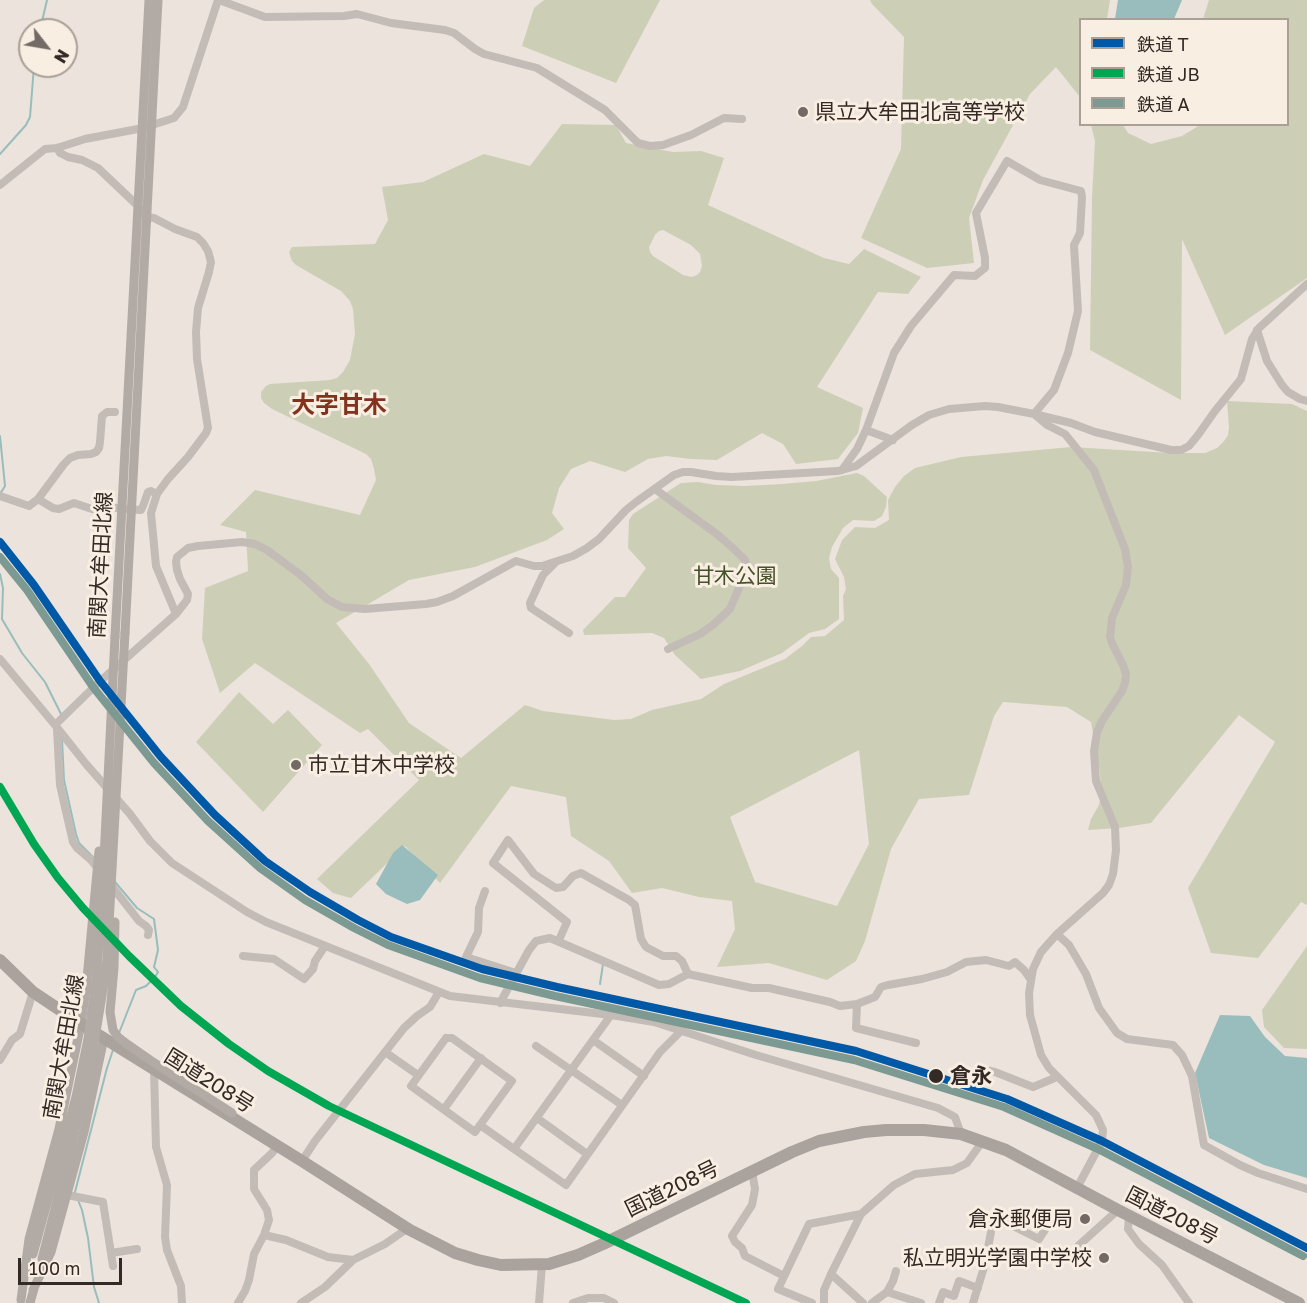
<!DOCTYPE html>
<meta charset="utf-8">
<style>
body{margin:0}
#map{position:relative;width:1307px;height:1303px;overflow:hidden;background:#ebe3dc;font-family:"Golos Text","Noto Sans JP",sans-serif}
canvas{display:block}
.legend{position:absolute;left:1079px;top:18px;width:210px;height:108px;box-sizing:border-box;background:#f9eee2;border:2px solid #aa9f96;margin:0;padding:8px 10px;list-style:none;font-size:18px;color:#332925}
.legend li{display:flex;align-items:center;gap:12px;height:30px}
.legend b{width:30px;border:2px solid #aa9f96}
.north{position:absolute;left:18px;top:18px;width:60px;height:60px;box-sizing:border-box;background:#f9eee2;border:2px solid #aa9f96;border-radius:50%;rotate:121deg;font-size:16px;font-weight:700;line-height:24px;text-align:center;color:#332925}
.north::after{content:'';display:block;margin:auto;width:21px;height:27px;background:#736a65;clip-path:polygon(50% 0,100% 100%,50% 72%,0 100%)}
.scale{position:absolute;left:18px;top:1258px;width:104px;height:27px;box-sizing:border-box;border:3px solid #332925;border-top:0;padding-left:8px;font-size:18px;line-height:21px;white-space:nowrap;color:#332925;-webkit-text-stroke:4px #f9eee2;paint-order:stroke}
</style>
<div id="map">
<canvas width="1307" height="1303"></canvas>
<ul class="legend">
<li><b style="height:8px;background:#0059a6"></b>鉄道 T</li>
<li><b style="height:8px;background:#00a651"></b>鉄道 JB</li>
<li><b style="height:8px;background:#7c9992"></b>鉄道 A</li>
</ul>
<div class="north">N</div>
<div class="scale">100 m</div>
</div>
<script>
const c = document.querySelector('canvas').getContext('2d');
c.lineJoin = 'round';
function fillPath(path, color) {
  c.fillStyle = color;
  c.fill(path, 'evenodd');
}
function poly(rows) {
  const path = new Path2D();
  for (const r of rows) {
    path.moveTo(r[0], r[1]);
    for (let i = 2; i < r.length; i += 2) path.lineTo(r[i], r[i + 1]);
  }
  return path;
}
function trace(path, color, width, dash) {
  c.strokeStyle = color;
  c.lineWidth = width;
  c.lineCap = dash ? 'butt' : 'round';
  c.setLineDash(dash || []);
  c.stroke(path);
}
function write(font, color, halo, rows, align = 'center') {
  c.font = font + ' "Golos Text","Noto Sans JP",sans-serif';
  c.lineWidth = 6;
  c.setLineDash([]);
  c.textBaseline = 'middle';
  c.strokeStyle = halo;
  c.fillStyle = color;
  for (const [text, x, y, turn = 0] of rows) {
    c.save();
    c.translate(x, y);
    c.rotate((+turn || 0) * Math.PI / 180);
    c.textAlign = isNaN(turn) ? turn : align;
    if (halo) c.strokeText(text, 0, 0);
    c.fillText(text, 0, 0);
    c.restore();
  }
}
fillPath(poly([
 [544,0,660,0,616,83,522,46,534,8],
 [870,0,1110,0,1107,19,1080,20,1080,97,1056,67,1030,94,983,180,969,218,974,263,927,268,861,238,901,149,904,37,872,4],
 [1209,0,1307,0,1307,278,1225,335,1182,239,1181,400,1090,350,1092,198,1095,141,1091,125,1123,125,1128,133,1151,144,1182,136,1200,125,1288,124,1288,20,1203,19],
 [562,124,616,125,626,143,673,152,701,151,724,158,708,205,824,258,849,264,864,249,921,277,908,294,878,292,817,387,863,408,858,433,838,459,796,464,783,444,762,433,717,460,691,459,666,456,648,459,625,472,590,461,571,469,559,488,552,513,564,529,547,540,475,567,409,580,336,623,369,664,409,723,461,758,525,705,543,711,614,720,631,719,652,710,701,699,724,684,785,659,802,646,811,637,825,636,844,620,843,596,846,589,844,577,835,559,842,540,855,527,875,528,889,520,888,500,895,487,904,476,915,468,961,457,1071,447,1170,453,1205,453,1217,448,1224,441,1228,435,1229,427,1227,401,1292,404,1307,411,1307,905,1301,902,1258,958,1211,953,1188,888,1275,742,1239,715,1151,823,1119,828,1088,830,1091,819,1099,805,1101,795,1100,773,1091,722,1067,707,1003,702,994,716,969,795,919,799,891,849,865,941,856,961,827,980,769,963,717,967,735,929,732,901,699,897,662,888,632,893,609,861,571,836,566,797,511,786,440,883,405,846,351,898,333,893,317,879,419,780,368,729,360,733,255,663,220,693,202,639,205,588,248,571,246,532,220,525,255,490,360,515,376,480,374,469,371,459,366,454,272,409,264,403,261,398,261,392,266,386,270,384,330,380,337,378,343,372,350,360,355,334,353,309,350,301,341,291,296,265,292,261,289,252,292,247,375,244,388,220,382,187,423,182,484,154,530,166],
 [663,230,691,245,700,254,702,266,700,272,697,275,692,277,683,275,653,256,650,252,649,247,655,235,659,231],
 [859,750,869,844,837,906,755,882,730,817],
 [857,473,864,476,887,497,886,507,882,516,874,521,853,520,843,528,832,547,829,558,831,569,839,578,839,619,825,629,809,633,782,653,740,671,701,679,675,655,664,638,652,633,584,635,583,630,615,597,625,597,646,568,628,548,629,520,633,514,681,483,698,482,716,485,745,486,782,484,816,481],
 [239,692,273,724,288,710,322,745,263,812,196,742],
 [1307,946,1307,1049,1284,1048,1264,1027,1262,1010]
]), '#cccfb6');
fillPath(poly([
 [1118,0,1182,0,1174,19,1115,19],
 [402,845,438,875,420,900,407,904,386,894,376,884,393,853],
 [1220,1015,1250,1016,1265,1037,1285,1056,1307,1058,1307,1178,1264,1165,1209,1138,1195,1073]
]), '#98bdbc');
trace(poly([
 [40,30,47,0],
 [0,154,26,125,30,117,34,66],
 [0,436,5,486,0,494],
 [0,574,3,588,2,619,22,653,45,682,62,716],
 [62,739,64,780,76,834,79,843,93,857],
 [115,882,137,908,154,919,158,950,154,967,158,972,155,977,146,986,136,990,119,1033],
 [600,984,603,964],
 [76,1195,75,1192,107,1068,113,1050],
 [78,1200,82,1210,88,1238,94,1287,99,1303]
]), '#98bdbc', 2);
trace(poly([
 [219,0,265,17,344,16,357,14,391,23,445,30,454,33,475,49,484,54,537,68,605,110,638,143,650,146,663,145,691,135,724,118,742,119],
 [57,148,60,153,68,157,82,160,98,168,138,206,146,217,154,218,175,229,197,237,203,243,208,251,211,262,209,272,198,308,196,332,197,359,208,428,206,433,188,457,168,479,157,494,151,513,156,566,176,614],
 [0,185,45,149,57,148,85,139,143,128,174,118,183,107,218,0],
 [1257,330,1267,361,1282,385,1288,392,1300,399,1307,401],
 [866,430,893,440],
 [842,470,857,449,866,430,894,353,911,326,954,275,975,276,985,268,985,258,976,213,1007,161,1040,180,1081,191,1082,197,1080,233,1074,245,1078,311,1068,353,1054,390,1034,414,1071,423,1095,432,1171,450,1181,450,1189,446,1198,435,1215,411,1241,379,1252,339,1259,328,1307,284],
 [655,489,718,535,734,549,745,560,747,569,730,609,713,625,700,634,668,649],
 [0,496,29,506,38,499,64,464,70,458,78,455,91,454,96,452,99,448,100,442,102,416,107,412,115,412],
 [38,499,53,508,59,509,74,503,95,510,106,506,122,509,141,510,143,506,148,492,151,491,157,494],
 [555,563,543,575,530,603,531,608,569,633],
 [0,659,55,725,86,764,130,814,150,841,172,863,247,912,266,922,450,996,611,1015,654,1022,756,1055,938,1108,955,1117,961,1134],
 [55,725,97,684,176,614,187,600,188,594,180,579,177,570,176,562,177,557,188,548,198,546,242,542,255,544,267,550,302,576,327,599,342,607,365,609,426,604,437,602,453,596,516,561,534,566,542,566,573,556,587,548,599,539,626,510,636,502,674,475,683,472,691,472,716,476,732,477,838,471,856,466,912,425,929,415,949,409,985,406,998,407,1034,414,1047,425,1065,434,1094,470,1125,549,1128,567,1126,585,1112,618,1111,629,1110,637,1112,643,1123,665,1126,674,1125,683,1122,691,1102,721,1097,732,1094,751,1096,781,1115,827,1116,850,1113,874,1109,885,1103,893,1057,934,1041,952,1033,969,1029,993,1030,1015,1041,1055,1049,1068,1096,1115,1103,1130,1102,1141,1077,1188],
 [57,729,60,785,73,842,77,848,91,860,99,870],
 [110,884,139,921,146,926,149,930,148,935],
 [485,891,479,908,478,932,466,957,516,973],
 [1057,934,1069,945,1086,974,1099,1008,1117,1033,1127,1039,1173,1045,1182,1055,1192,1076,1204,1145,1240,1165,1258,1173,1307,1189],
 [559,940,567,922,493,863,508,840,534,874,556,888,563,887,573,876,581,873,629,900,635,905,641,939,646,947,663,956,676,956,682,961,688,974],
 [243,956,274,959,304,979,313,969,315,961,325,946],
 [500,1003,529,950,536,941,550,938,659,985,669,984,688,974,752,988,769,988,830,1002,840,1006,857,1004,875,997,881,987,888,985,922,979,947,972,966,962,986,960,1009,966,1015,962,1024,970,1031,980],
 [857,1004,856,1028,916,1043],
 [611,1015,514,1149,566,1185,660,1052,680,1032],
 [446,1038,452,1038,512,1081,475,1132,411,1086,446,1038],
 [593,1040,644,1076],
 [536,1046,622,1105],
 [385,1052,418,1075],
 [0,1060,12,1040,20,1034,33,992],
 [980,1068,995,1072,1033,1087,1057,1077],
 [154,1069,156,1147,167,1185,165,1237,167,1250,181,1286,182,1303],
 [444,1109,481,1058],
 [537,1118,587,1154],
 [480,1125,514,1149],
 [278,1146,271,1154,254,1170,254,1189,267,1210,269,1220,264,1235,286,1240,328,1257,353,1260],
 [302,1161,315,1141,404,1028,417,1016,430,1007,439,992],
 [752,1171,755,1189,752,1205,732,1236,735,1242,742,1248,745,1256,784,1276],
 [67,1195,103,1202,113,1266],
 [1129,1216,1128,1229,1139,1244,1162,1265,1189,1303],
 [1078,1246,1118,1210],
 [111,1253,137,1249],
 [831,1274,863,1303],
 [887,1292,921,1303],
 [238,1303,245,1291,249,1280,254,1254,264,1235],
 [301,1303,325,1287,353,1260,385,1244,408,1228],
 [539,1303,542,1265],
 [573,1303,588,1298,604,1298,614,1303],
 [812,1303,778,1289,809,1224,861,1214],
 [824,1303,824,1290,831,1274,861,1214,894,1185,915,1174,953,1170,967,1163,982,1142],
 [872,1303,887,1292,893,1281,896,1271],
 [939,1303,943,1292,954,1296,959,1281,978,1288],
 [973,1303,985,1264,993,1221,1011,1225,1039,1239,1048,1225]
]), '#c3bcb6', 8);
trace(poly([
 [125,633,158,0],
 [115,637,149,0],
 [33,1290,51,1252,84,1132,104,1038],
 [21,1300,29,1239,59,1129,81,1024,86,989],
 [30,1303,35,1285]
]), '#b2aaa5', 9);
trace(poly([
 [0,960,33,992,81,1024,302,1161,410,1230,455,1253,478,1260,501,1265,549,1264,578,1255,603,1244,792,1152,819,1141,864,1132,886,1130,924,1130,961,1134,1006,1150,1118,1210,1299,1303]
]), '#aaa29c', 12);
trace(poly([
 [115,922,114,968,110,1012,113,1030,118,1037,127,1044,150,1060,232,1113],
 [86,989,99,851],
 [33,1254,76,1097,88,1039,96,980,101,919,115,637],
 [42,1259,87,1085,101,1002,107,960,125,633]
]), '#b2aaa5', 9);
trace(poly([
 [0,542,34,585,100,681,161,757,215,815,265,861,310,892,358,920,391,937,482,969,557,987,856,1051,1007,1099,1102,1141,1307,1248]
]), '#0059a6', 8);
trace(poly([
 [0,787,34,844,58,878,83,908,129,956,181,1006,229,1044,268,1071,329,1106,746,1303]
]), '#00a651', 8);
trace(poly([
 [0,557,27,590,93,687,154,763,208,821,260,868,305,900,354,928,388,945,480,978,555,996,854,1060,1004,1107,1098,1149,1303,1256]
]), '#7c9992', 8);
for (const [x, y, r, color] of [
 [803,112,6,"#736a65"],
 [296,765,6,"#736a65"],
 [936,1076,8,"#332925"],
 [1085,1219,6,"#736a65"],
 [1104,1258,6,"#736a65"]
]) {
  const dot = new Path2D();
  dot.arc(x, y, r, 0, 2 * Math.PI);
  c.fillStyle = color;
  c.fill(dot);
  trace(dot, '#f9eee2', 2);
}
write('21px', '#332925', '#f9eee2', [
 ["県立大牟田北高等学校",815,112],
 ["市立甘木中学校",308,765],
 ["倉永郵便局",1073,1219,"right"],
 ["私立明光学園中学校",1092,1258,"right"]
], 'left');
write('21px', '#332925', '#f9eee2', [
 ["南関大牟田北線",101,565,-87],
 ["南関大牟田北線",64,1047,-80],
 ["国道208号",209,1081,32],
 ["国道208号",672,1189,-26],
 ["国道208号",1172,1216,27]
]);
write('21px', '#445129', '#f9eee2', [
 ["甘木公園",735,576]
]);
write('bold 21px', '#332925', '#f9eee2', [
 ["倉永",950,1076]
], 'left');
write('bold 24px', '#82331e', '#f9eee2', [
 ["大字甘木",339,405]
]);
</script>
